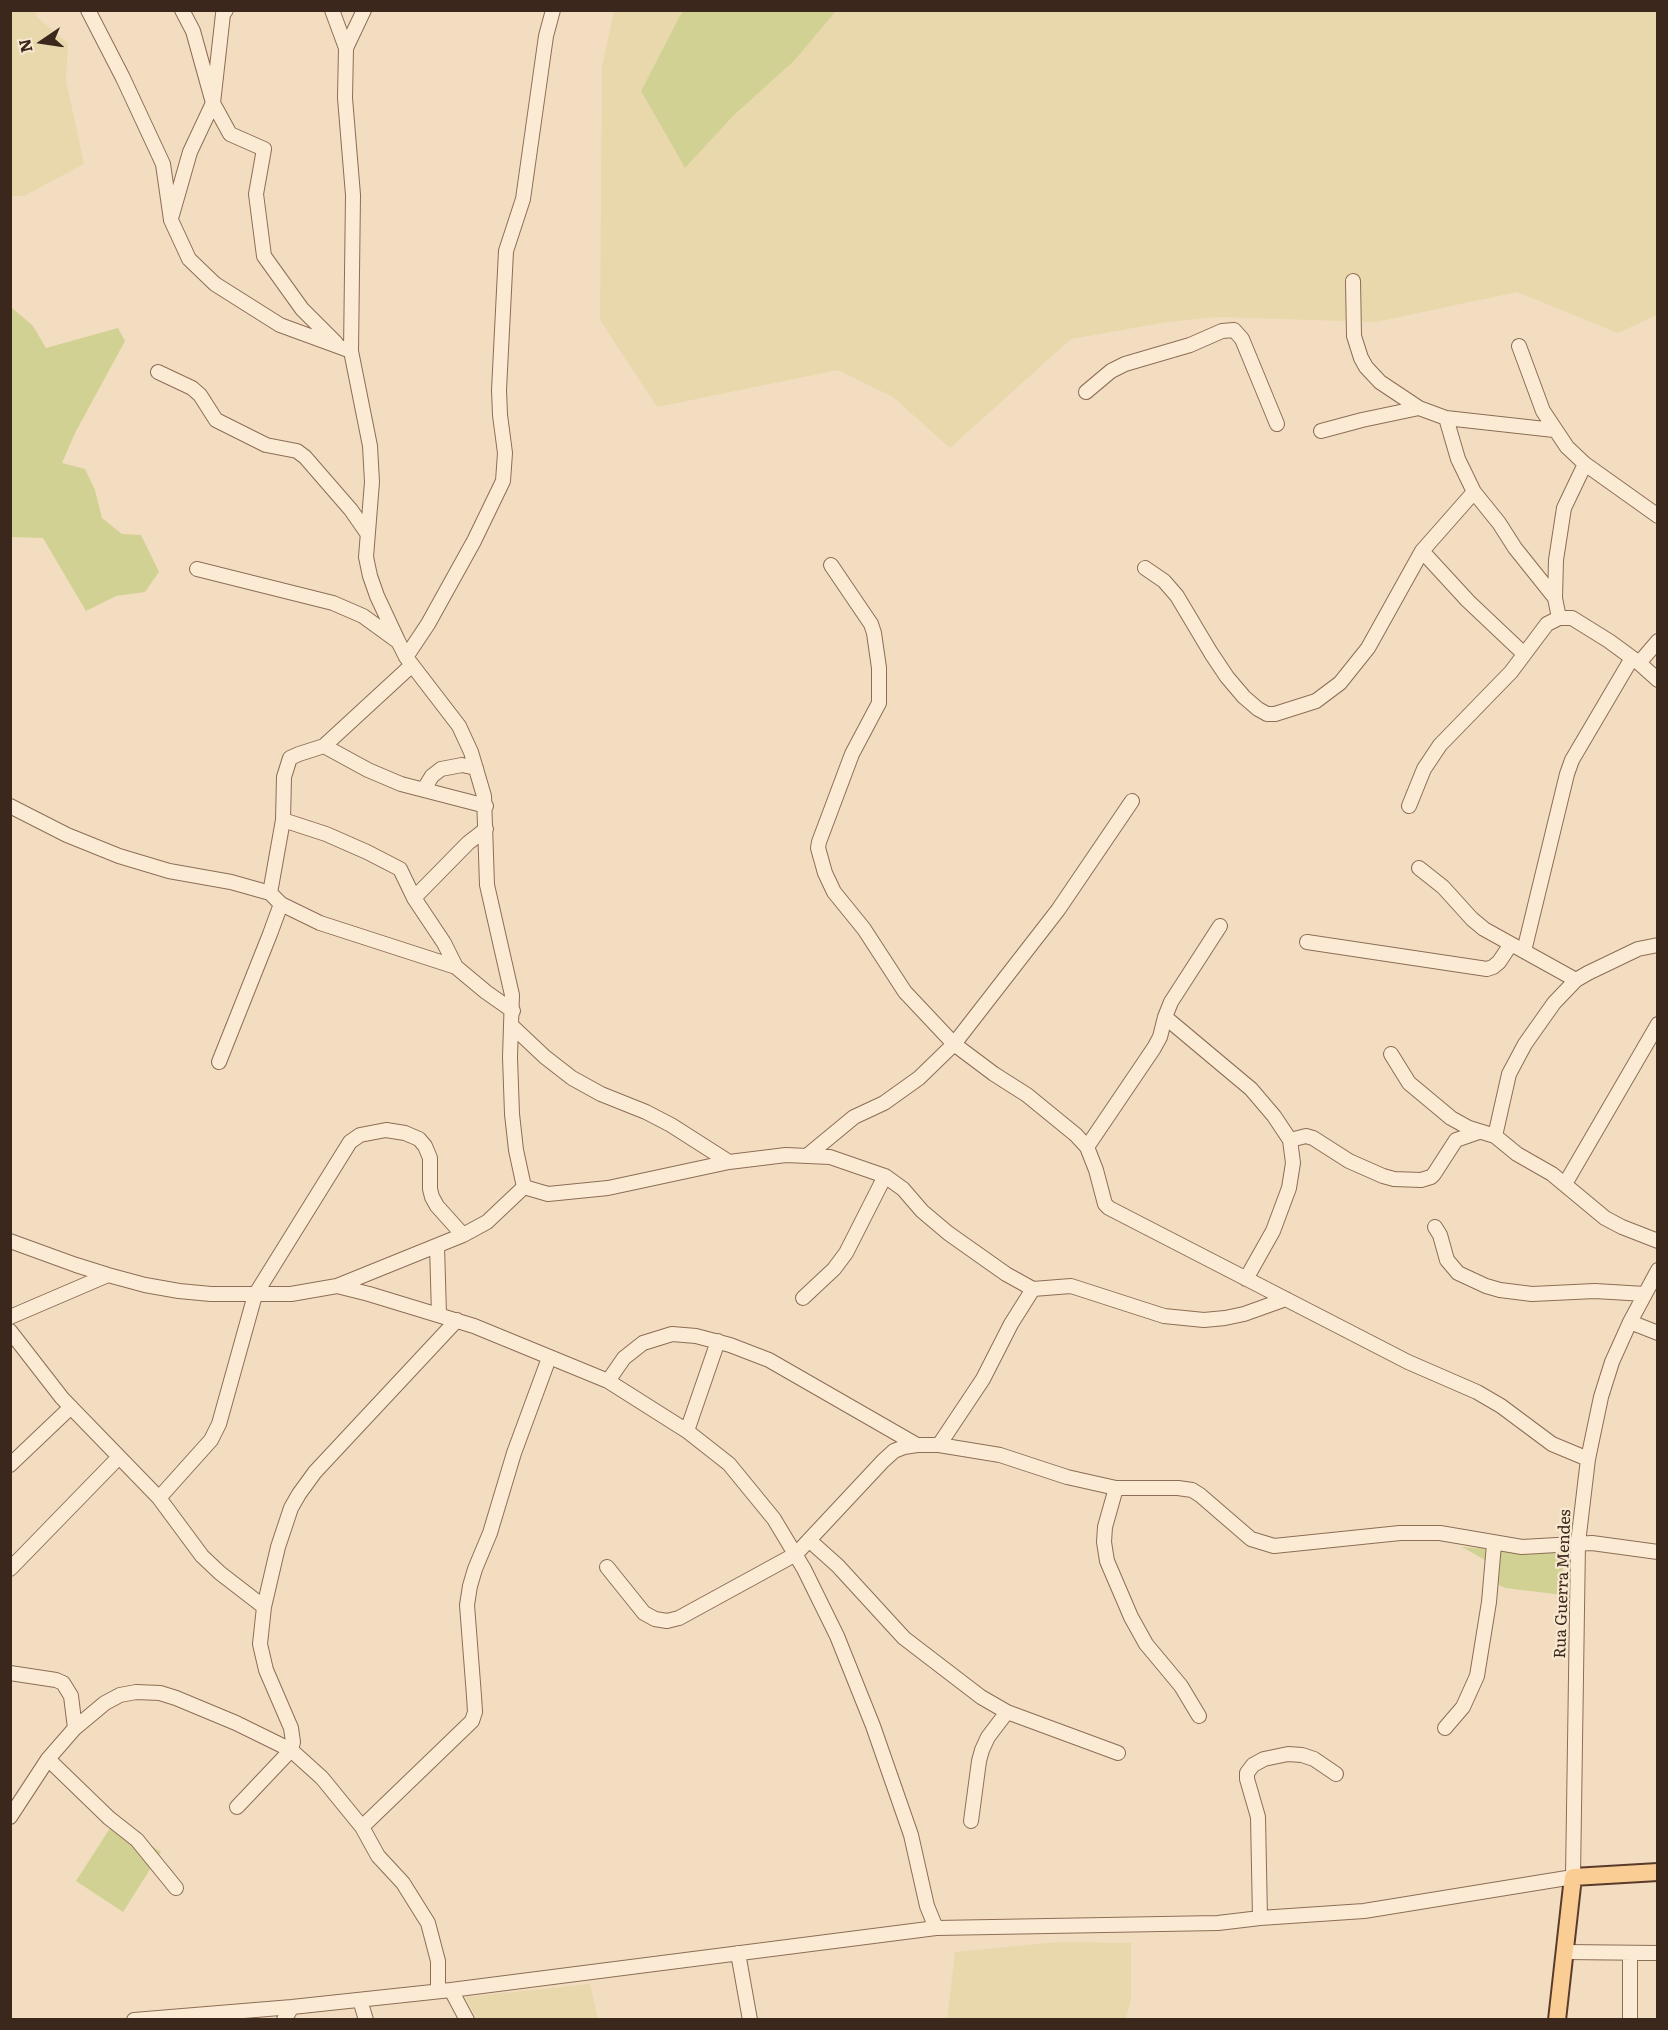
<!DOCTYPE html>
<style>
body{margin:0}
#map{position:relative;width:1668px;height:2030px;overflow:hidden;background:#f2ddc0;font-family:Literata,serif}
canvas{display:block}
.frame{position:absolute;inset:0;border:12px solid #3b271c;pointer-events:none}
.north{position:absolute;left:12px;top:12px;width:60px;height:60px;-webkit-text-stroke:4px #f9e8d0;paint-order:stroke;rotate:257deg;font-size:16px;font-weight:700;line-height:24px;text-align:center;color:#3b271c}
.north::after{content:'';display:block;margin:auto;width:21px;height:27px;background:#3b271c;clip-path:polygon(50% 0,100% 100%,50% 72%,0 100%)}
</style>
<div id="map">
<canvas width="1668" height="2030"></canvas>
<div class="frame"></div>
<div class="north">N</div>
</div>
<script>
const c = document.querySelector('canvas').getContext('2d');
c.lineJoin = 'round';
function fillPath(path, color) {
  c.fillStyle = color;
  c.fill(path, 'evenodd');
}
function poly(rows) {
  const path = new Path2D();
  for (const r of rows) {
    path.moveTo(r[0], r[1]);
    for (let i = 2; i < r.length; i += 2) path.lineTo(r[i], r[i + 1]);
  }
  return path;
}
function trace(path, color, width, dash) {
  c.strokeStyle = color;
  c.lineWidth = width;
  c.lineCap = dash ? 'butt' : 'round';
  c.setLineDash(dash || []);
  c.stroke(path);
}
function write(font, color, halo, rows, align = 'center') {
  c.font = font + ' Literata,serif';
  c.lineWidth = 4.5;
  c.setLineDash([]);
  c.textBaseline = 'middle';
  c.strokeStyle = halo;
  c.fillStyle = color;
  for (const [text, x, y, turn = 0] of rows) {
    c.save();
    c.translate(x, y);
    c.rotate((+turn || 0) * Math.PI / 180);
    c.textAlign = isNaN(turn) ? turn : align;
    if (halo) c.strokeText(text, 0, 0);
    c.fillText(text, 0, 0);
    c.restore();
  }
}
fillPath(poly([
 [11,10,34,11,38,18,68,43,66,80,84,164,24,196,11,196],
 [614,11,683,11,641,91,685,168,734,115,794,61,836,11,1657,11,1657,315,1618,333,1517,292,1376,322,1216,317,1167,322,1071,339,950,448,893,397,838,370,657,407,600,320,602,66],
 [1058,1942,1131,1943,1131,1999,1126,2019,947,2019,955,1952],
 [590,1984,598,2019,477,2019,465,1997]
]), '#e8d8ac');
fillPath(poly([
 [683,10,836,11,794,61,734,115,685,168,641,91],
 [11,307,33,326,46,348,118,328,125,341,75,433,62,463,85,469,95,490,102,518,122,534,141,535,159,572,145,592,116,596,86,611,43,538,11,537],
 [1462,1547,1563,1553,1563,1595,1505,1588,1488,1579,1485,1560],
 [114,1822,161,1852,123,1912,76,1881]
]), '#d1d193');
const minor = poly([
 [88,10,123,78,163,164,171,220,189,259,215,284,280,325,351,351],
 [182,10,193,31,213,103,230,134,264,149,256,194,264,256,302,309,336,343],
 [332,10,346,48],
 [364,10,346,48,345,98,353,195,351,351,370,446,372,482,366,557,370,576,377,596,398,641,406,657,459,726,471,752,484,796,487,885,512,995,510,1057,512,1114,516,1150,524,1187],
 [172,215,190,152,213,103,223,14,226,10],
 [1353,281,1354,336,1361,358,1366,367,1380,382,1419,408],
 [1519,346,1543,411,1567,447,1585,464,1658,516],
 [158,372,192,388,200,395,216,420,266,445,297,451,305,457,351,510,367,533],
 [1086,392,1111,371,1125,364,1190,345,1222,331,1234,330,1242,339,1277,424],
 [1446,418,1458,459,1474,492,1499,523,1515,548,1555,598,1559,618,1572,618,1609,641,1639,663,1658,680],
 [1321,431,1362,420,1419,408,1446,418,1554,430],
 [1474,492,1422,551,1468,601,1523,653],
 [831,565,871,624,874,633,879,668,879,703,852,754,819,842,818,848,825,873,834,892,864,929,905,992,954,1044,994,1074,1027,1095,1076,1135,1087,1147,1096,1170,1105,1204,1109,1208,1408,1362,1477,1392,1501,1406,1552,1444,1588,1459],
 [1145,568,1164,581,1177,596,1211,653,1227,677,1244,697,1258,709,1267,714,1275,714,1316,701,1340,683,1368,648,1422,551],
 [197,569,333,603,363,616,396,640],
 [1555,598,1556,560,1564,508,1585,464],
 [406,657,428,624,474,541,503,481,505,453,500,415,499,390,506,251,523,199,546,36,553,10],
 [1639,663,1658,641],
 [324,746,368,770,401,784,486,806],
 [424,789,432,776,441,769,462,765,476,768],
 [10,806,67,835,119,856,169,871,231,882,270,893,281,904,320,923,456,967,486,992,513,1011],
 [1409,806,1424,769,1440,745,1511,672,1547,624,1559,618],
 [283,820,326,834,367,852,400,869,414,898,444,943,456,967],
 [1419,868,1443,887,1472,919,1484,929,1576,980],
 [270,893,283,820,284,777,290,758,299,754,324,746,412,665],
 [414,898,468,843,486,829],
 [1307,942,1487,969,1493,967,1499,962,1511,944],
 [1524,951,1567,774,1572,760,1632,658],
 [1165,1017,1251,1089,1274,1116,1290,1140,1293,1163,1289,1188,1273,1231,1246,1279],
 [511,1025,545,1057,572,1078,601,1094,646,1112,671,1125,729,1162],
 [1391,1054,1409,1083,1451,1118,1469,1128,1495,1136,1517,1154,1552,1174,1605,1218,1622,1227,1658,1241],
 [219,1062,270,934,281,904],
 [1495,1136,1509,1074,1525,1044,1554,1003,1576,980,1588,973,1638,949,1658,945],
 [1290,1140,1306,1136,1313,1138,1349,1161,1383,1176,1394,1179,1421,1180,1431,1177,1434,1174,1456,1140,1479,1132],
 [1087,1147,1154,1048,1160,1037,1165,1017,1171,1002,1220,926],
 [808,1155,854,1117,884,1103,919,1078,954,1044,1058,910,1132,801],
 [1565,1184,1658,1024],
 [1435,1227,1440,1235,1447,1260,1458,1273,1486,1286,1500,1290,1532,1294,1595,1291,1645,1294],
 [10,1241,76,1265,108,1275,145,1285,179,1291,211,1294,291,1294,337,1286,369,1294,474,1326,608,1381,687,1431,729,1464,774,1519,804,1569,837,1636,873,1726,911,1835,927,1906,936,1928],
 [437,1246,439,1314],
 [337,1286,463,1235,487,1222,524,1187,548,1194,608,1188,729,1162,786,1155,830,1157,885,1176,903,1189,922,1211,948,1233,1006,1274,1033,1289,1071,1286,1164,1316,1204,1320,1225,1318,1244,1314,1286,1299],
 [803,1298,834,1269,846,1253,885,1176],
 [10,1317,108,1275],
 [1630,1322,1658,1333],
 [10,1331,62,1398,159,1498,202,1556,220,1573,264,1607],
 [608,1381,624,1358,643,1343,672,1334,696,1336,730,1345,769,1360,917,1445],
 [687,1431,718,1341],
 [939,1445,983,1379,1011,1324,1033,1289],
 [10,1465,71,1407],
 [1116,1488,1105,1527,1104,1542,1107,1561,1131,1617,1146,1644,1181,1686,1199,1716],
 [159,1498,211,1440,219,1424,255,1295,350,1142,360,1135,386,1130,405,1133,419,1139,425,1146,430,1158,430,1189,432,1197,437,1206,463,1235],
 [809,1540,838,1566,904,1638,981,1697,1007,1712,1118,1753],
 [607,1567,644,1613,655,1619,667,1621,679,1618,796,1554,883,1461,894,1451,904,1447,917,1445,939,1445,1000,1455,1067,1477,1116,1488,1178,1488,1192,1490,1200,1495,1251,1539,1274,1546,1400,1533,1440,1533,1522,1547,1592,1543,1658,1552],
 [10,1569,119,1457],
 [10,1673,56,1680,63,1683,71,1696,75,1728],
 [1445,1728,1463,1707,1477,1676,1489,1602,1494,1544],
 [48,1759,109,1818,137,1840,176,1888],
 [237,1807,291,1750,293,1742,291,1728,266,1670,260,1644,264,1607,278,1547,291,1508,299,1494,315,1472,457,1320],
 [10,1817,48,1759,75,1728,105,1703,120,1695,136,1692,160,1693,176,1698,236,1723,291,1750,322,1778,362,1827,378,1856,403,1883,428,1923,438,1961,438,1991],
 [971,1821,979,1761,982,1750,988,1737,1007,1712],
 [362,1827,472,1721,475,1712,474,1696,467,1605,470,1586,475,1569,490,1533,514,1453,549,1358],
 [1260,1918,1258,1817,1247,1779,1247,1773,1253,1765,1264,1759,1288,1754,1302,1755,1314,1759,1336,1774],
 [1565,1952,1658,1953],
 [738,1953,750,2020],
 [1630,1953,1630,2020],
 [451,1990,467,2020],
 [360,2000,366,2020],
 [134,2020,292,2007,451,1990,936,1928,1218,1923,1260,1918,1364,1911,1573,1877,1578,1543,1588,1459,1601,1397,1612,1362,1630,1322,1658,1270],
 [284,2020,292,2007]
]);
const major = poly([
 [1557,2020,1573,1877,1658,1872]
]);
trace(minor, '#8d6d56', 16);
trace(major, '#5a3b2b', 20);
trace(minor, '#fcebd4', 14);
trace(major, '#f9cd94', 16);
write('16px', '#3b271c', '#f9e8d0', [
 ["Rua Guerra Mendes",1563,1584,-88]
]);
</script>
